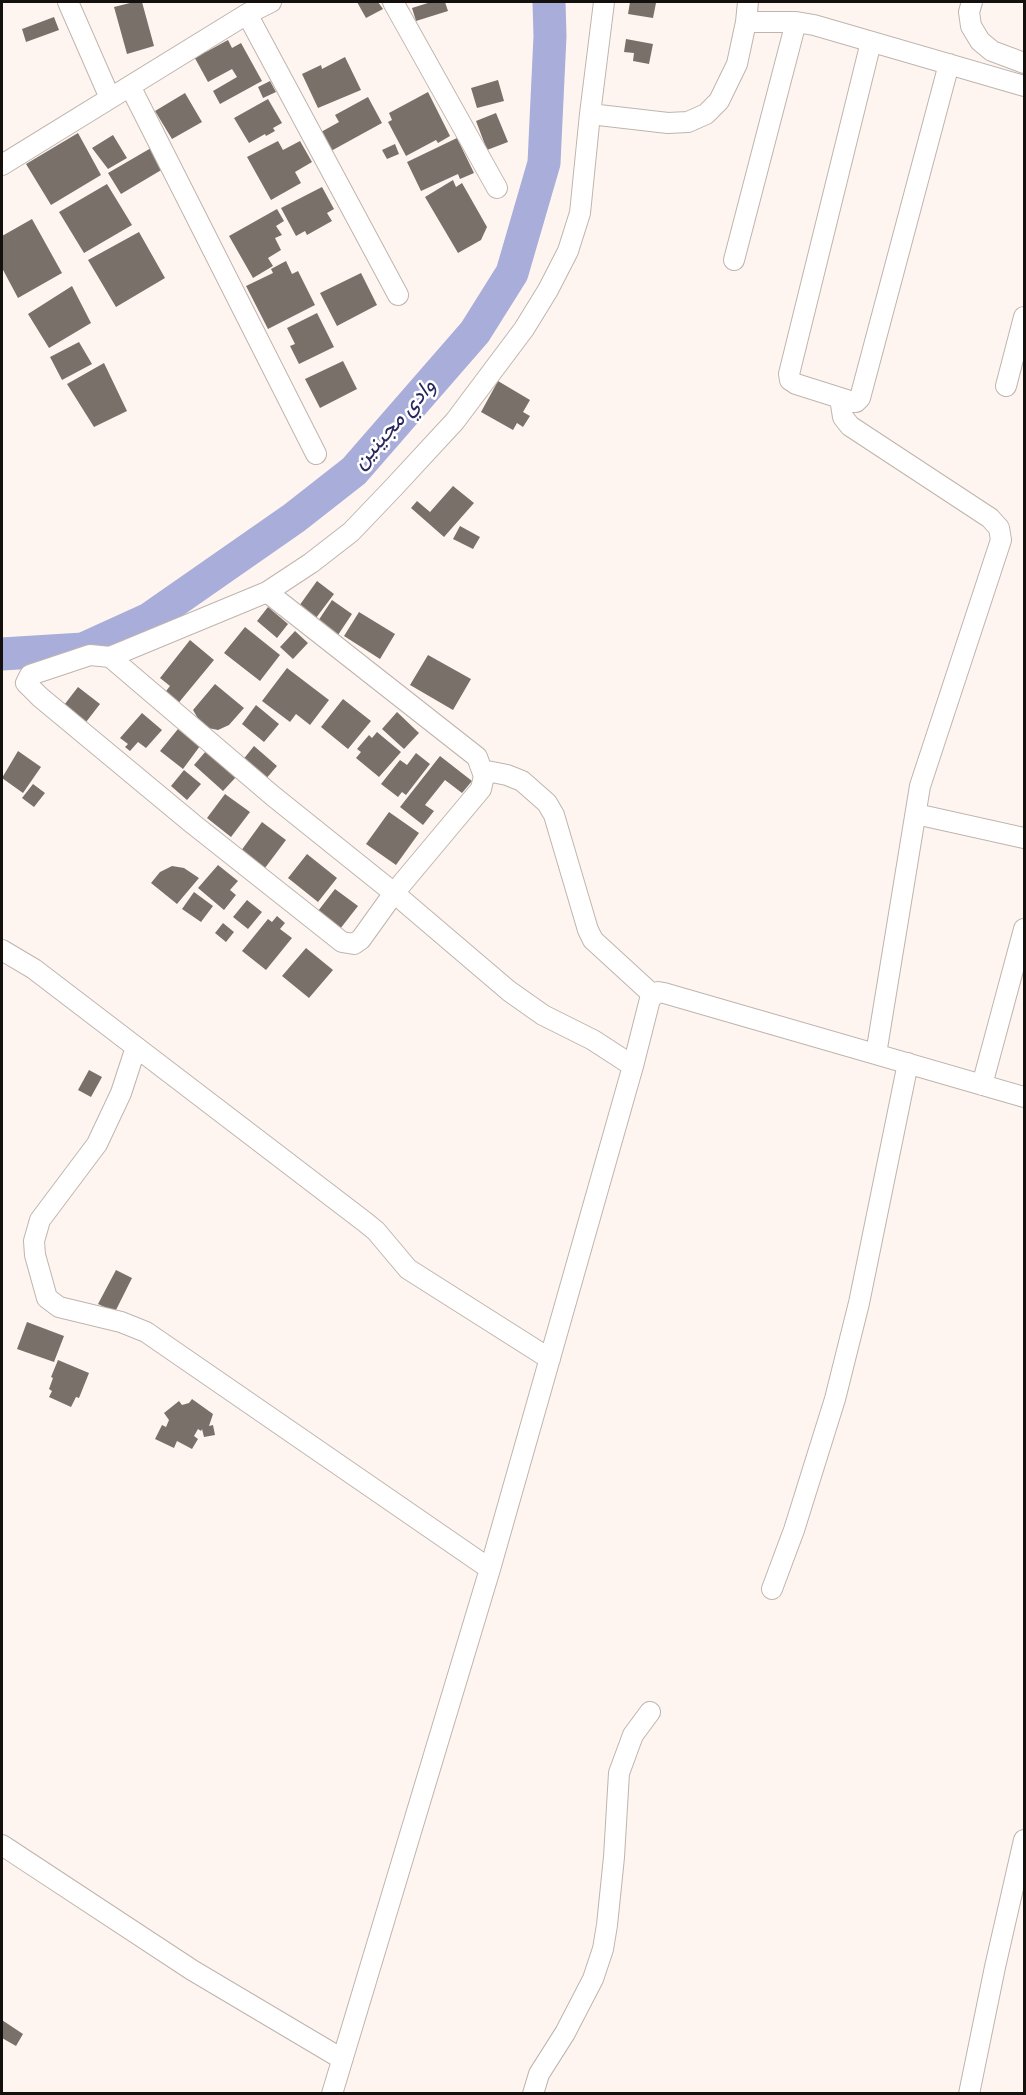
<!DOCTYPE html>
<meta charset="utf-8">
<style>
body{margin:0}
#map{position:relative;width:1026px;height:2095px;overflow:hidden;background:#fff5f0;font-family:"IBM Plex Serif",serif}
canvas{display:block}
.frame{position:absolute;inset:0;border:3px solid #14100e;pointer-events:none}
</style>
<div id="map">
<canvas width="1026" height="2095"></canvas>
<div class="frame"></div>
</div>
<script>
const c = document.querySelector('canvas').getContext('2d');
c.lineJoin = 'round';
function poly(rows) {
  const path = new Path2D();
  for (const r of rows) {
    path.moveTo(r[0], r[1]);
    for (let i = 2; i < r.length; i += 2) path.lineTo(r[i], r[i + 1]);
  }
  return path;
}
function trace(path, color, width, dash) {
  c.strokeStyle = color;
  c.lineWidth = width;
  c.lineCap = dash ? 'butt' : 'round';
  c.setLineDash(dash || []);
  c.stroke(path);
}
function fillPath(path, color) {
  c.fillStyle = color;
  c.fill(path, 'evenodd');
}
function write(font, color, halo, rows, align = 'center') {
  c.font = font + ' "IBM Plex Serif",Vazirmatn,serif';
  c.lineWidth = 5;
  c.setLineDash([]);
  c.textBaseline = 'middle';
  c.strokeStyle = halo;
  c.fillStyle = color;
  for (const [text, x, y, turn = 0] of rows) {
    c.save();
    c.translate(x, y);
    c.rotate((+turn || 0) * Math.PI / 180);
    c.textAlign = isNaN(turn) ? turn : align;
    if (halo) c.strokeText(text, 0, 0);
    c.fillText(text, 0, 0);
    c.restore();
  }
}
trace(poly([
 [2,654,83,649,149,619,294,518,354,471,475,332,512,273,544,163,550,36,549,2]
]), '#a8add9', 33);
fillPath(poly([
 [134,2,142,2,154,46,127,54,114,7],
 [357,2,378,2,383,9,366,18],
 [431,2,445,2,448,11,416,21,412,8],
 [630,2,656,3,653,18,628,14],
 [54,17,59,30,26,42,22,29],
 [626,39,653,44,649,64,633,61,634,53,624,52],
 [228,40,232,48,241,43,262,81,220,104,213,91,237,77,232,69,208,82,191,51,202,45,206,52],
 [345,57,361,90,318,108,302,74,321,65,322,69],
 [498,80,504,101,477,108,471,88],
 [270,81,276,92,263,98,258,87],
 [428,92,450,136,438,143,436,140,406,156,388,122,392,120,389,113],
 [185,93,202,122,172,139,155,111],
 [368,97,382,123,331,151,321,132,339,122,335,115],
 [268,99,282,123,273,128,275,131,266,136,265,134,249,143,234,118],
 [496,113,508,142,487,150,476,121],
 [78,133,101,175,51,205,26,164],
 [113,135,127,158,108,169,92,148],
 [457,138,474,173,460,179,458,174,421,191,407,162],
 [278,141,283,150,300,141,312,162,295,172,301,183,271,200,247,157],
 [395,144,399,154,387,159,382,150],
 [151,148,163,169,121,194,108,173],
 [453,180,456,187,462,183,487,227,481,240,458,253,425,197],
 [107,184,132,225,84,253,59,212],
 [322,187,334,209,327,213,332,221,307,235,305,231,296,236,281,208],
 [277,209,284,221,276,226,282,235,275,238,281,250,268,258,273,266,253,278,229,236],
 [32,219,62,273,18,298,2,268,2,236],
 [139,232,165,278,116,307,88,260],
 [286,261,292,274,298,271,315,305,268,329,246,286,273,273,271,269],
 [361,273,377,305,337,326,320,293],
 [72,286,91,323,49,348,28,314],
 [317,313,334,347,299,364,290,346,295,344,287,328],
 [79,342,92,364,62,380,50,357],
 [343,361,357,389,320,408,305,379],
 [104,363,127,411,94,427,67,384],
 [498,381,530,400,523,412,530,416,523,427,517,423,513,430,481,412],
 [453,486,474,503,444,537,411,508,417,501,430,512],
 [460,526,480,537,473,549,453,539],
 [317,581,334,594,316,618,299,606],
 [332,600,352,614,338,635,318,621],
 [268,607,288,624,277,638,257,621],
 [359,612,395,634,380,659,344,636],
 [245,627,280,655,260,681,224,653],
 [295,631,308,643,293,659,280,647],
 [190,640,214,660,176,706,163,695,170,686,160,678],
 [428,655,471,679,453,710,410,685],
 [287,668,329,700,310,725,296,714,290,722,262,701],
 [215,684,244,708,229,725,218,730,203,727,193,710],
 [78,687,100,704,83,726,61,709],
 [343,699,371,721,348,749,321,727],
 [256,705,279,724,264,742,242,724],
 [397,712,419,733,404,749,382,729],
 [142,713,162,730,146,748,138,742,130,751,125,747,128,744,120,738],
 [178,729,200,746,183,769,160,751],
 [377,732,401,752,379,777,356,758,361,752,357,749,369,735,372,738],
 [254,746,277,766,265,780,242,761],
 [18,751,41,767,23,793,2,778],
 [206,751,236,777,223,791,194,765],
 [416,753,430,764,406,795,402,792,398,797,381,784,400,760,407,765],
 [440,756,472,781,462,793,445,780,425,805,434,811,423,825,400,807],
 [184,770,201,784,187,800,171,786],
 [33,784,45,793,34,807,22,798],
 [225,794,250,812,231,837,207,818],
 [389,812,419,833,396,865,366,844],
 [262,822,286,840,262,872,238,855],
 [307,854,337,878,318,902,288,878],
 [218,865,238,881,230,890,236,895,224,910,198,888],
 [172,866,184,868,199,878,177,904,151,883,160,872],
 [335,889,358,906,340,929,318,911],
 [194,892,213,906,201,922,182,909],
 [247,900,262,912,248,929,233,917],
 [277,916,285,923,280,929,292,938,266,970,242,951,268,919,272,922],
 [223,923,234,932,226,942,215,933],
 [306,948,333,970,309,998,282,976],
 [89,1070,102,1077,91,1097,78,1090],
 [116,1270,132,1278,115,1312,98,1304],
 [27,1322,64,1336,54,1362,17,1349],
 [58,1360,89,1373,79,1398,76,1397,71,1407,49,1397,52,1391,49,1389,53,1378,51,1377],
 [192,1399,213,1414,209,1426,213,1425,215,1435,204,1437,202,1429,201,1431,198,1429,194,1436,198,1439,192,1449,177,1441,174,1448,155,1439,162,1425,166,1427,169,1420,164,1413,179,1401,182,1405,189,1403],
 [2,2020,23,2034,16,2046,2,2038]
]), '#7a706a');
const minor = poly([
 [68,2,110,98],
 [393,2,497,188],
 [972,2,969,12,971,26,980,41,992,51,1024,63],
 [247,14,398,295],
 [746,22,796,22,814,25,1024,86],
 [871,42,789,374,790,380,796,384,853,402,856,402,860,398,949,64],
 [130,86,316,454],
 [590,114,604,2],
 [2,165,247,14,271,2],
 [734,260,796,22],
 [1006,386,1024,317],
 [840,398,843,417,850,426,990,518,999,528,1001,540,920,786,876,1054],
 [110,657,90,655,30,675,26,683,40,697,193,824,342,942,354,944,361,939,394,893,481,789,484,776,477,757,267,592],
 [482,770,507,775,522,781,547,803,554,815,588,930,593,940,653,995],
 [916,814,1024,838],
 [2,950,34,969,365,1222,376,1231,408,1269,550,1359],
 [136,1047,121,1093,97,1144,40,1220,34,1241,35,1255,47,1298,59,1307,121,1322,146,1332,490,1569],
 [633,1066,593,1040,543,1015,509,991,394,893,273,796,110,657,267,592,311,563,351,532,394,487,455,421,524,329,548,290,568,251,580,213,590,114,668,123,688,122,706,114,719,101,737,64,746,22,748,2],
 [982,1085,1024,929],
 [772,1589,794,1530,835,1399,859,1303,908,1063],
 [2,1845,192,1970,342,2059],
 [332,2094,490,1569,633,1066,650,999,658,992,664,993,1024,1097],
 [533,2094,539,2074,565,2033,593,1979,603,1949,607,1925,614,1857,619,1773,633,1735,650,1712],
 [969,2094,995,1967,1024,1840]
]);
trace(minor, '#bfb4ae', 22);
trace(minor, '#fff', 20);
write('italic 22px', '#28285d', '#fff', [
 ["وادي مجينين",394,424,-48]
]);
</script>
